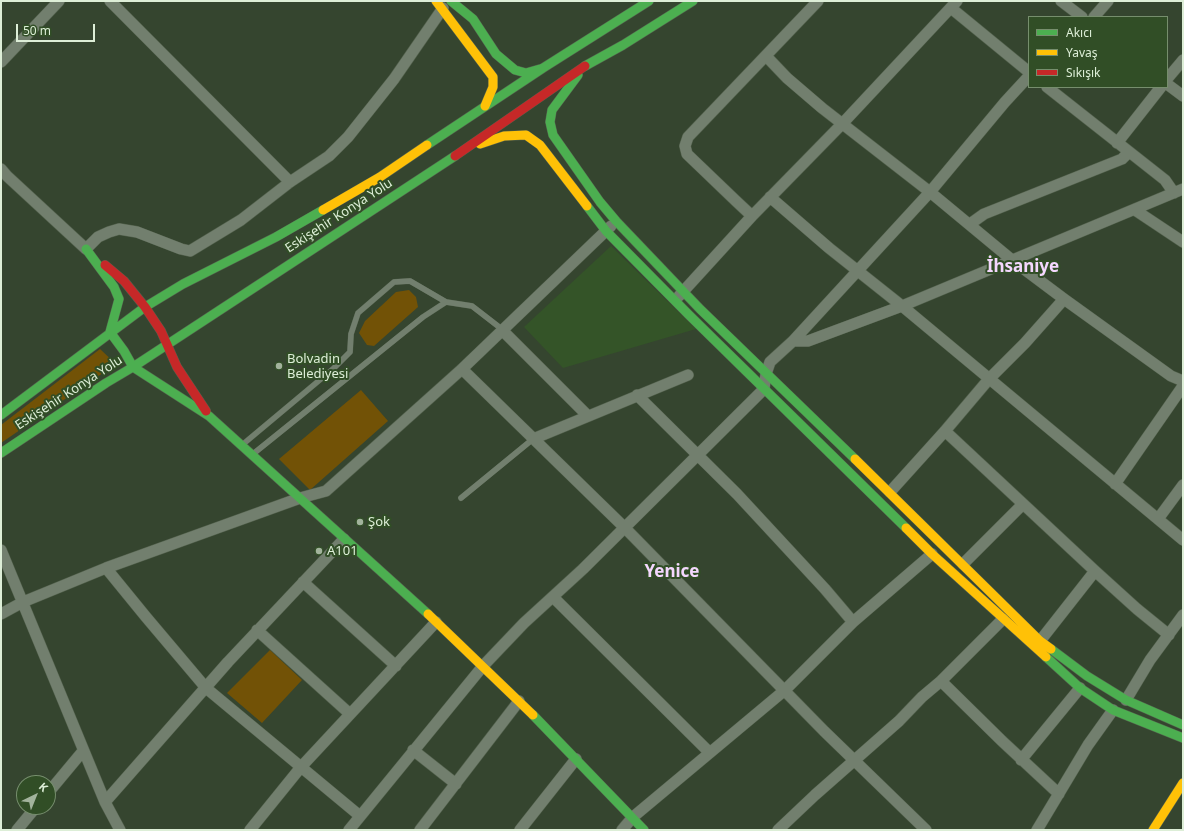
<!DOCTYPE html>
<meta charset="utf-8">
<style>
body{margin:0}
#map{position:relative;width:1184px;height:831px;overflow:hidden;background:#35452f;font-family:"Noto Sans",sans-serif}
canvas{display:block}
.frame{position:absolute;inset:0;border:2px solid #ddeed7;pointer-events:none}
.legend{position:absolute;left:1028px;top:16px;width:140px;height:72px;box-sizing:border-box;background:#314e26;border:1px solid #768e6d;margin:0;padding:5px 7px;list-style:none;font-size:12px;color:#ddeed7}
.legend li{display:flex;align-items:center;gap:8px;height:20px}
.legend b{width:20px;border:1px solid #768e6d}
.north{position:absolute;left:16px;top:775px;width:40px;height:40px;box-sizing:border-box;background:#314e26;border:1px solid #768e6d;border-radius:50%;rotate:43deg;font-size:11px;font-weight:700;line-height:16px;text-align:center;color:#ddeed7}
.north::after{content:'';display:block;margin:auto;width:14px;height:18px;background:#a2b39c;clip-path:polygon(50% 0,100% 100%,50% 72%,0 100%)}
.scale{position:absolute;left:16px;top:24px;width:79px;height:18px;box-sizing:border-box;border:2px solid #ddeed7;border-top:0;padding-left:5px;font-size:12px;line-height:14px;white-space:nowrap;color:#ddeed7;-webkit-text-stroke:3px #314e26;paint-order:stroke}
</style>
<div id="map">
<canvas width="1184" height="831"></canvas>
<div class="frame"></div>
<ul class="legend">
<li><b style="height:5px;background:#4caf50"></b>Akıcı</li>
<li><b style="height:5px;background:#ffc107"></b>Yavaş</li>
<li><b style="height:5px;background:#c62828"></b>Sıkışık</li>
</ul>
<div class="north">K</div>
<div class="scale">50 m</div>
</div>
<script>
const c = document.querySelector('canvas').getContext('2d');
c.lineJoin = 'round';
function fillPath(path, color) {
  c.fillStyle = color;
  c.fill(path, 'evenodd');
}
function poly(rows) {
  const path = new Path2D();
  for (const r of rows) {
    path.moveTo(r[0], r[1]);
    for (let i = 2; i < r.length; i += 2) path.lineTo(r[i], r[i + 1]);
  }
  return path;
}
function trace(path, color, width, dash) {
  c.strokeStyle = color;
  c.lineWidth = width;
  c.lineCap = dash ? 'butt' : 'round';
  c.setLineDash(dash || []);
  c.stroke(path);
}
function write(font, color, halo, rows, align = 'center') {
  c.font = font + ' "Noto Sans",sans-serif';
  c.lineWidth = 4;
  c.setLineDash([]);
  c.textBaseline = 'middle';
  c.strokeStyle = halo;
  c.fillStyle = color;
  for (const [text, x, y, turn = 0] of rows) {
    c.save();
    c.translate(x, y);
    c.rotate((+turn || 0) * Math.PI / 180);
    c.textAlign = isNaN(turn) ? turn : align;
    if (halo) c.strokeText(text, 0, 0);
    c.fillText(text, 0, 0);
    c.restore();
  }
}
fillPath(poly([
 [611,246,696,329,563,368,524,327]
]), '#345428');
fillPath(poly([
 [409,290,416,297,418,307,374,346,367,345,359,333,365,321,396,292],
 [100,349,116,364,1,443,1,425],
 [361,390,388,421,310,490,279,459],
 [270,650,302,680,262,723,227,693]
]), '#725206');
const lane = poly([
 [242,445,334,368,350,352,351,334,358,313,394,282,410,281,446,302,472,306,503,330],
 [253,454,423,317,446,302],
 [461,498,533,439]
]);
const street = poly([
 [110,1,290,182],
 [1061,1,1082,17],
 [951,8,1029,72],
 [1094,17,1108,1],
 [766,56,787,78,822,108,930,192,1005,102,1029,76],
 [1,62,59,1],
 [1167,79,1183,60],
 [1167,84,1183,96],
 [1047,87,1165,180,1174,193],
 [1117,143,1161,87],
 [1,169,7,176,86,249,98,237,109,232,119,229,137,232,181,249,190,251,241,220,290,182,329,156,348,137,394,79,443,8],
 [770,197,829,248,902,306,1183,540],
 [1135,210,1183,242],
 [752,216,736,201,687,154,685,146,688,137,818,1],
 [970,224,984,214,1122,159,1129,152],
 [679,296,752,216,842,124,957,1],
 [503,331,588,416],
 [793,341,930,192,1012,260,1064,299,1171,376,1183,381],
 [462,369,625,528,824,731,926,830],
 [637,395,737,494,825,589,853,622],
 [945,431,1095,571,1137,609,1169,635],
 [533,439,688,375],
 [1115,484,1183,386],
 [890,492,945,431,989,379,1025,343,1064,299],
 [1158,519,1183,485],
 [1,550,105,802,120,830],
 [963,564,1023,504],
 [106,568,146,617,206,688,360,816],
 [303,582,396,666],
 [553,597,709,752],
 [1,614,23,602,106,568,300,498,326,491,462,369,611,226],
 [257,630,350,714],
 [1040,641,1095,571],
 [941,681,1002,741,1059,794],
 [1126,700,1150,660,1183,615],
 [413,750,456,784],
 [1021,760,1080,688],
 [48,793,83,751],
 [105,802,228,662,344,539],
 [17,830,36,807],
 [250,830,301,767,436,622],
 [349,830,483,666,524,623,583,569,764,389,766,374,770,362,793,341,808,341,902,306,1183,189],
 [420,830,519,701],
 [520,830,576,759],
 [622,830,633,817,785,690,853,622,932,554],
 [778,830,815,795,899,721,922,697,941,681,1003,619],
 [1037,830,1088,745,1113,710]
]);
const fast = poly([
 [451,1,473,19,496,54,515,70,526,73,540,69],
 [585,66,623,45,693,1],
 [578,75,552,110,550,122,553,135,600,202,616,221,700,309,855,459],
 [427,145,543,68,649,1],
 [587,206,606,231,689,315,906,528],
 [86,249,114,287,119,299,110,332,124,351,133,367,209,416,428,614],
 [1,415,145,307,183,284,276,237,323,210],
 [1,453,106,383,133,367,455,156],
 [1051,649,1087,676,1126,700,1183,725],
 [1046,657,1080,688,1113,710,1183,738],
 [533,715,644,830]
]);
const slow = poly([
 [436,1,493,77,493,87,485,106],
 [480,144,504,136,526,135,540,145,587,206],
 [323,210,380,177,427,145],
 [855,459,1040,641,1051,649],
 [906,528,932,554,1046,657],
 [428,614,533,715],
 [1153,830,1183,783]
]);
const jam = poly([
 [455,156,585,66],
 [105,265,124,281,145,307,161,331,177,367,206,411]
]);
trace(lane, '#53614d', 6);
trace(street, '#53614d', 12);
trace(fast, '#53614d', 10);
trace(slow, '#53614d', 10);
trace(jam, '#53614d', 10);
trace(lane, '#727f6e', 5.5);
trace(street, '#727f6e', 11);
trace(fast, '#4caf50', 9);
trace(slow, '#ffc107', 9);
trace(jam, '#c62828', 9);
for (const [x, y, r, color] of [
 [279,366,4,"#a2b39c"],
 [360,522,4,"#a2b39c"],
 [319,551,4,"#a2b39c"]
]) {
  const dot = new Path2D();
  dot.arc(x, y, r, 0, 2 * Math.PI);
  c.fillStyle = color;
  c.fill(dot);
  trace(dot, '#314e26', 1.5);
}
write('13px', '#ddeed7', '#314e26', [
 ["Eskişehir Konya Yolu",339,216,-33],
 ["Eskişehir Konya Yolu",69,393,-33]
]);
write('13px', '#ddeed7', '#314e26', [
 ["Bolvadin",287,359],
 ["Belediyesi",287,374],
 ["Şok",368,522],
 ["A101",327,551]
], 'left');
write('bold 17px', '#f4d7fe', '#314e26', [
 ["İhsaniye",1023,267],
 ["Yenice",672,572]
]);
</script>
